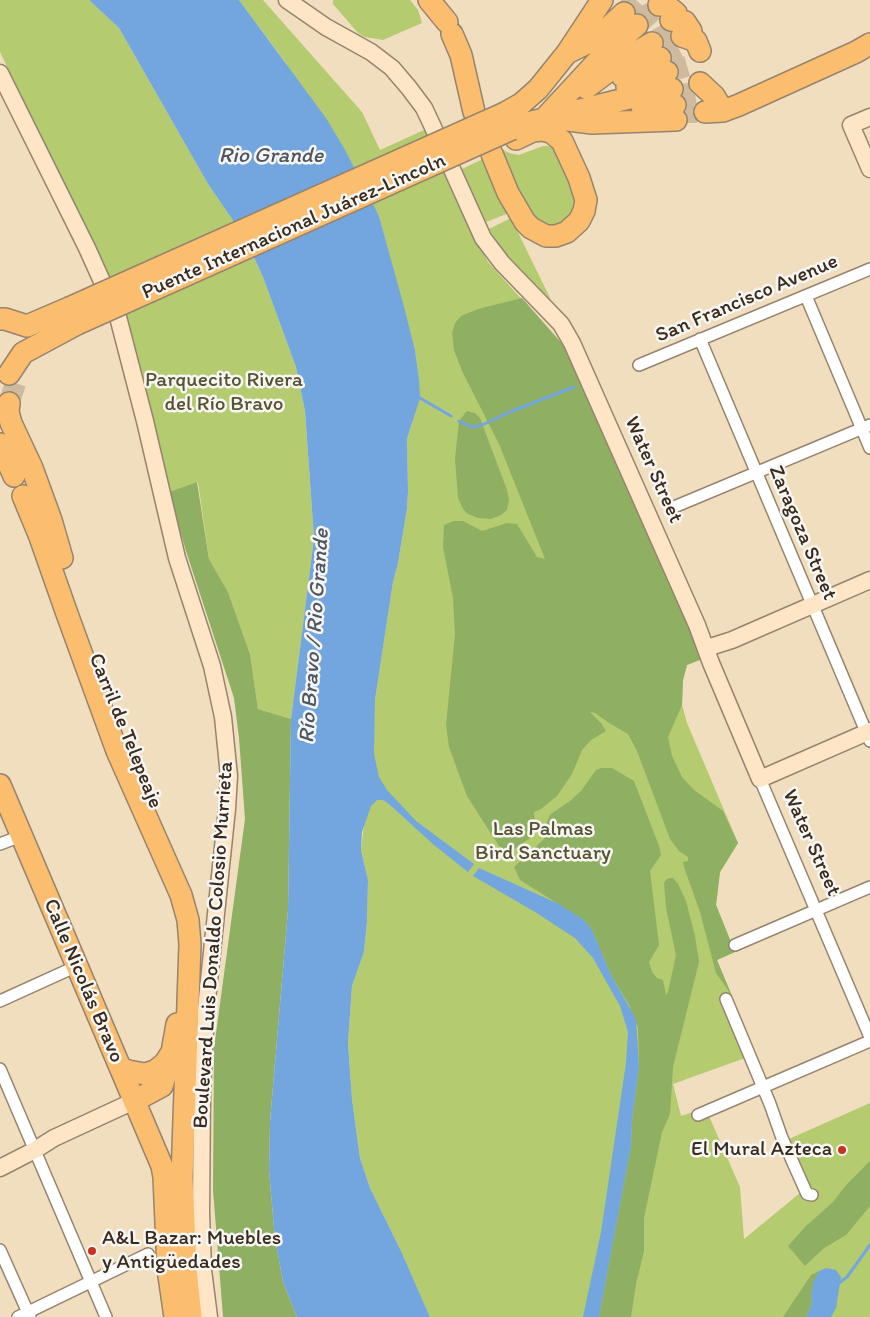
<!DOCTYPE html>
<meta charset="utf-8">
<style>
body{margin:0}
canvas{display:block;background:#f1debf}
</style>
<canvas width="870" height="1317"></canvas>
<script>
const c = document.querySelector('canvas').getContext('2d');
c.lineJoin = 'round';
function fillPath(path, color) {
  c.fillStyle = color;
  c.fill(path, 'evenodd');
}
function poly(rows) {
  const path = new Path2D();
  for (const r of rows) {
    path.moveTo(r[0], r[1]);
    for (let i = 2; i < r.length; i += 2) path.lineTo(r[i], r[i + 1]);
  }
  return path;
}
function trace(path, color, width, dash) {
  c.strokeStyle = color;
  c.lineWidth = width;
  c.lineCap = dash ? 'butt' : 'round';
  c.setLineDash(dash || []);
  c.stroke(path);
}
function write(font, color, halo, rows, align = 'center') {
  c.font = font + ' Itim,sans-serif';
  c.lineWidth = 5;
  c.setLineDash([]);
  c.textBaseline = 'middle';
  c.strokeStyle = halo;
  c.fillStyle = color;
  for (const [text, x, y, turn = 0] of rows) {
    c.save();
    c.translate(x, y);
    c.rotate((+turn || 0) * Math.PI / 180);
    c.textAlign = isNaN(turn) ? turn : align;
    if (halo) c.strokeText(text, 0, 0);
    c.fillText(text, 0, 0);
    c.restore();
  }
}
fillPath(poly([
 [0,0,89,0,119,28,208,184,245,238,263,277,296,367,305,411,314,538,291,719,258,709,250,654,228,592,209,559,198,482,169,492,143,376,120,300,0,52],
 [239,0,263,0,362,112,380,150,424,130,462,214,488,262,564,346,702,659,687,665,683,680,682,705,687,723,738,843,720,872,716,905,735,952,717,960,732,996,723,1000,745,1058,673,1084,681,1116,693,1112,697,1121,709,1116,740,1187,744,1239,800,1193,780,1143,870,1103,870,1317,430,1317,425,1306,401,1251,370,1188,360,1158,352,1099,348,1043,352,986,364,952,367,922,368,880,361,850,373,743,375,700,393,582,398,563,407,509,408,492,407,439,412,424,419,379,415,350,379,216,285,62],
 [333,0,410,0,418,10,422,23,383,40,365,37,358,33,333,4],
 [543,146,548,146,556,149,577,192,576,214,552,229,528,215,502,149,509,153,519,155],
 [485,158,509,213,486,222,462,169],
 [511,218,551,300,503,251,489,229]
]), '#b4cb6f');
fillPath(poly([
 [522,298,564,346,591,402,702,659,687,665,683,680,682,705,668,737,672,756,682,777,694,790,723,811,738,843,720,872,716,905,735,952,717,960,732,996,716,973,700,912,684,867,683,862,688,861,688,857,679,851,670,839,637,751,628,734,609,723,595,713,590,712,601,723,606,731,591,740,582,750,572,774,557,796,541,809,534,812,536,831,530,838,516,848,506,852,499,846,467,796,449,747,446,725,455,634,453,598,443,547,444,525,454,521,463,521,482,531,507,523,517,524,537,557,545,559,499,444,462,371,454,350,452,333,455,323,461,316,478,309],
 [467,411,475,413,480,418,507,490,509,500,507,510,501,515,491,519,478,518,468,514,463,509,458,498,455,459,459,421],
 [197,482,209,559,228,592,250,654,258,709,291,719,288,910,270,1122,269,1170,275,1239,283,1282,297,1317,223,1317,213,1190,214,1048,245,819,239,738,234,698,186,551,169,492],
 [601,768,612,768,634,781,659,846,661,855,650,871,659,945,649,962,652,972,657,978,663,980,666,995,668,992,676,955,666,908,664,883,666,880,669,878,673,878,678,884,686,901,695,936,699,962,673,1067,670,1114,662,1132,644,1218,644,1251,636,1284,631,1317,599,1317,631,1146,632,1120,639,1066,638,1028,629,1005,611,975,592,930,584,920,520,880,514,867,544,839,547,821,551,814,570,801,581,791,596,770],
 [870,1161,870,1206,846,1235,824,1248,805,1266,788,1246,806,1226,832,1203,847,1184],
 [819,1271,813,1284,811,1297,812,1304,806,1317,783,1317,811,1275]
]), '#8faf62');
fillPath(poly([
 [89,0,239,0,326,118,344,148,379,216,403,303,415,350,419,379,420,398,407,439,408,492,407,509,398,563,393,582,375,700,374,754,379,777,387,790,416,821,474,864,468,872,434,845,389,804,383,800,377,800,371,806,362,832,361,850,368,880,367,922,364,952,352,986,348,1043,352,1099,360,1158,370,1188,401,1251,430,1317,297,1317,283,1282,275,1239,269,1170,270,1122,288,910,291,719,314,538,305,411,296,367,263,277,245,238,208,184,119,28],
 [479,868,559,904,584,920,592,930,611,975,636,1019,639,1066,632,1120,631,1146,599,1317,583,1317,601,1232,626,1063,628,1032,620,1006,593,958,575,938,535,912,473,876],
 [826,1268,836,1270,841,1277,836,1308,831,1317,806,1317,812,1304,811,1297,813,1283,819,1271]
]), '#73a6df');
trace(poly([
 [420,398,451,416],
 [459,421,471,427,482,425,512,411,574,387],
 [839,1283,847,1277,870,1245]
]), '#73a6df', 3);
trace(poly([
 [624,13,636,0],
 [637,25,659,5],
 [652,43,676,28],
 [660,58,687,45],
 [667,72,695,64],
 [674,96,702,91],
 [676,113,705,112],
 [9,403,18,376]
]), '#cdba9f', 21, [21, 11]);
const street = poly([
 [806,296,870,448],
 [700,339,870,741],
 [639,365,870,269],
 [674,507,870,425],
 [760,779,870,1037],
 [0,844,21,836],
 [735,945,870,887],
 [726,999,770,1104,782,1138,807,1194,812,1195],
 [0,1001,77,966],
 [0,1069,106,1317],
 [698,1115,870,1041],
 [0,1250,30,1317],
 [18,1317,148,1254]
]);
const secondary = poly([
 [287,0,326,27,371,52,392,68,409,88,424,108,432,125,483,238,502,263,561,324,572,343,697,625,711,663,760,779,870,731],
 [0,73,87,248,118,317,145,421,177,558,212,666,223,717,229,776,227,809,206,1009,202,1093,201,1212,203,1270,209,1317],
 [870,117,851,125,870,169],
 [707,648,732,640,870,580],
 [0,1168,35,1150,54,1138,134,1101]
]);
const highway = poly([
 [429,0,447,22],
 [659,5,666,5,676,13],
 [671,20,685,22,691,31],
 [452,34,461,55,474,112],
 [682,36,696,41,700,51],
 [567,53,597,38,624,13],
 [622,76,660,58],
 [700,83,714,96,723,111],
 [627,87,667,72],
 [586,88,626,58,652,43],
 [642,107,675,105],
 [705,112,723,111,739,105,856,52,870,44],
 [505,113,521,104,538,89,567,53,602,0],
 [545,118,608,50,637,25],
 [560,119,592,123,676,120],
 [524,124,641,95,672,89],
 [492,154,508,193,525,222,531,228,546,236,556,236,567,232,579,221,584,211,586,200,579,178,562,141,551,132,542,130,533,131,516,139],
 [0,319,5,319,27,326,69,308],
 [9,374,23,353,77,324],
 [9,403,8,412,11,423,32,468,51,520,62,558],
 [0,444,14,476],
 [23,496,40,537,66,611,117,751,181,895,188,920,190,944,182,1178,186,1269,191,1317],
 [0,785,162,1166,164,1177,168,1269,175,1317],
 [121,1068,128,1071,145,1074,155,1071,165,1063,172,1052,177,1024],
 [134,1101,162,1086,171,1057]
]);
trace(street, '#96846e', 14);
trace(secondary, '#96846e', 19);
trace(highway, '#96846e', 24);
trace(street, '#fff', 11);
trace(secondary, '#fde5c5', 16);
trace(highway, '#fbbd6e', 21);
const highwayBridge = poly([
 [69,308,505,113],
 [77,324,512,129]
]);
trace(highwayBridge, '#96846e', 24, []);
trace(highwayBridge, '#fbbd6e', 21);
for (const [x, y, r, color] of [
 [842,1150,5,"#c8321e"],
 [92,1251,5,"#c8321e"]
]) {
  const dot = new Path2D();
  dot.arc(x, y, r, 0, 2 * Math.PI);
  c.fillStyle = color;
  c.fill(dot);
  trace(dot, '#f6f6f2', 2);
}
write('21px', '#3b2a1e', '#f6f6f2', [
 ["Puente Internacional Juárez-Lincoln",294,227,-24],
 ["San Francisco Avenue",747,299,-23],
 ["Water Street",653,470,66],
 ["Zaragoza Street",802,533,67],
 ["Carril de Telepeaje",125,731,68],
 ["Water Street",811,843,66],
 ["Boulevard Luis Donaldo Colosio Murrieta",214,945,-86],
 ["Calle Nicolás Bravo",83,981,67]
]);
write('21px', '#595232', '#f6f6f2', [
 ["Parquecito Rivera",224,381],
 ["del Río Bravo",224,405],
 ["Las Palmas",543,830],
 ["Bird Sanctuary",543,854]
]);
write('21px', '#3b2a1e', '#f6f6f2', [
 ["El Mural Azteca",832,1150],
 ["A&L Bazar: Muebles",102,1239,"left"],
 ["y Antigüedades",102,1263,"left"]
], 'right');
write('italic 22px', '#4f5562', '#f6f6f2', [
 ["Rio Grande",271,156],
 ["Río Bravo / Rio Grande",315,636,-86]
]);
</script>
